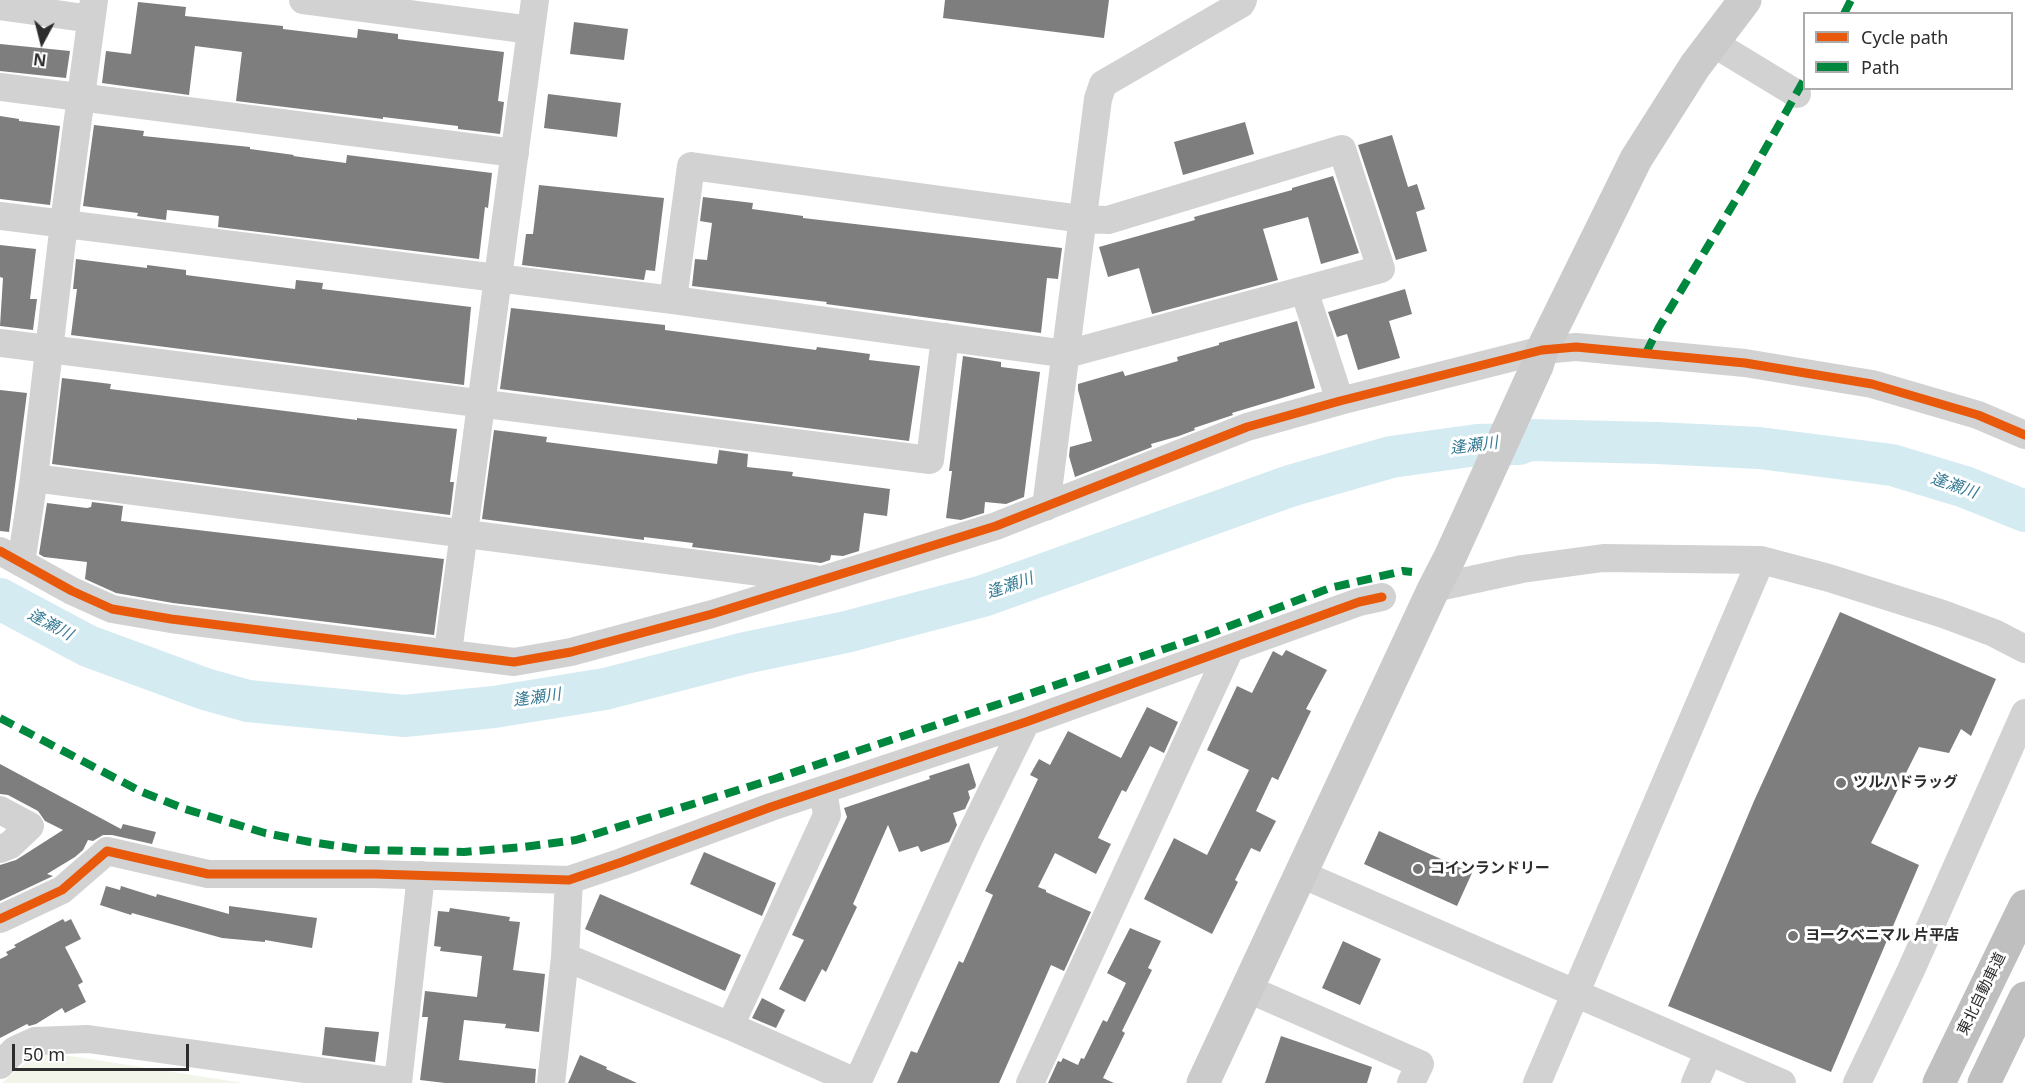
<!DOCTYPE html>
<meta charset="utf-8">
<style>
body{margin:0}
#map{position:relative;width:2025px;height:1083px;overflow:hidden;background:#fff;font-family:"Noto Sans",sans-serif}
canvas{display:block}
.legend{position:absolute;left:1803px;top:12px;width:210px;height:78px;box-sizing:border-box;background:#fff;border:2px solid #ababab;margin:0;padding:8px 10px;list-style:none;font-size:18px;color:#2d2d2d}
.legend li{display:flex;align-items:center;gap:12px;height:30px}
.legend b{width:30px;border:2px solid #ababab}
.north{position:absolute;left:12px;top:12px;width:60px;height:60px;-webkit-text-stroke:4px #fff;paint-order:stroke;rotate:187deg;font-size:16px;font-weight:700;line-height:24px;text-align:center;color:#2d2d2d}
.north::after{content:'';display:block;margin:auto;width:21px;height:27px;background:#2d2d2d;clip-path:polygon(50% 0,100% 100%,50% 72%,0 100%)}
.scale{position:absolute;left:12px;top:1044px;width:177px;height:27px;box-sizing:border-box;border:3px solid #2d2d2d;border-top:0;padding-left:8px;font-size:18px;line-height:21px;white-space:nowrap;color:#2d2d2d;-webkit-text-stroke:4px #fff;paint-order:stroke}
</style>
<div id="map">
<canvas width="2025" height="1083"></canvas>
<ul class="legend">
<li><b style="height:8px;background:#e8590c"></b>Cycle path</li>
<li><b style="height:8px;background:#00873e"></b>Path</li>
</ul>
<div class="north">N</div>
<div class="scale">50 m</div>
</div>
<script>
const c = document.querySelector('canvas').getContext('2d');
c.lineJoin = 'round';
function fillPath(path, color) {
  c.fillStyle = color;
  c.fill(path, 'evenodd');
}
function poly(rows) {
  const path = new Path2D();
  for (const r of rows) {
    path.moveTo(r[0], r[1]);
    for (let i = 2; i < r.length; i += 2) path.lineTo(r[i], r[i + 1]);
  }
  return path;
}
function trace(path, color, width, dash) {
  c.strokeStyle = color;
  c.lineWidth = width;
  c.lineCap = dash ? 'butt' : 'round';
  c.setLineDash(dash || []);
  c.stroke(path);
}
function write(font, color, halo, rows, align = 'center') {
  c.font = font + ' "Noto Sans","Noto Sans JP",sans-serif';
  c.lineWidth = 6;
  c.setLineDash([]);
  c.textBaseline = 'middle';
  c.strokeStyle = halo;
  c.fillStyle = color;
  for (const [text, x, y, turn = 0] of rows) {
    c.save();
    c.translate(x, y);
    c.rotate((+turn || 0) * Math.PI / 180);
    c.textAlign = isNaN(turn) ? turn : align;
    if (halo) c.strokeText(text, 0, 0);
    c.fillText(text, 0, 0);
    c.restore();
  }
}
fillPath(poly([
 [39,1051,243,1083,2,1083]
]), '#f1f5ea');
trace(poly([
 [0,599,88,646,205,689,248,701,404,716,494,707,605,689,745,653,846,632,983,596,1290,486,1391,457,1477,445,1519,444,1529,440,1657,443,1759,448,1892,465,1965,487,2025,511]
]), '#d5ebf2', 42);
fillPath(poly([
 [945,0,1109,0,1104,38,943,18],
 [138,2,186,7,185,16,283,26,283,29,357,38,358,29,398,34,398,39,504,52,498,101,504,102,500,134,458,129,458,126,383,117,383,119,236,101,242,52,195,46,189,95,102,83,106,51,131,54],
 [574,22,628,29,624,60,570,54],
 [0,44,70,51,66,78,0,71],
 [548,94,621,103,617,137,544,128],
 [0,116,19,119,19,121,60,126,50,205,0,199],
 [1245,122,1254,154,1183,175,1174,142],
 [94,125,144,131,143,136,250,147,250,149,294,155,293,156,346,163,347,155,492,173,488,208,485,207,479,259,218,227,219,216,167,210,166,220,137,216,138,213,83,206],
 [1392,135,1408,187,1417,184,1425,209,1416,212,1427,251,1396,260,1358,145],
 [1333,176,1359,253,1321,264,1308,217,1263,229,1278,280,1152,314,1139,268,1108,277,1099,247,1195,220,1194,217,1292,190,1292,188],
 [539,185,664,198,655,271,646,270,644,280,522,265,526,234,533,234],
 [703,197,753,203,752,209,803,216,803,218,1062,248,1058,279,1047,278,1041,333,826,304,827,302,692,286,695,259,707,260,712,223,700,221],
 [0,245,36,249,30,299,37,299,33,330,0,326,3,278,0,277],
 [76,259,147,268,147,265,186,270,186,275,295,289,296,280,323,283,322,289,471,307,464,385,71,335,77,289,73,289],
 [1405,289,1412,314,1389,321,1400,358,1358,370,1347,334,1337,337,1328,312],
 [511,308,665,325,665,330,816,350,817,347,870,354,869,360,920,366,909,441,500,389],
 [1297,321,1315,388,1232,413,1233,415,1194,428,1195,430,1179,436,1151,444,1152,447,1075,477,1069,456,1070,447,1092,441,1078,390,1078,384,1123,371,1125,376,1178,361,1177,357,1219,345,1219,343],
 [963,356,1001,362,1001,367,1040,372,1024,497,1006,504,985,502,984,513,961,520,946,518,952,471,949,471],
 [62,378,111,384,110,389,357,420,357,418,457,429,450,482,454,482,450,515,52,464],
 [0,390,27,393,9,532,0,531],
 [494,430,547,437,546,442,717,464,719,450,748,454,747,467,793,472,792,476,890,489,887,516,864,513,859,551,843,556,831,555,830,560,821,563,692,547,693,543,644,537,644,540,482,519],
 [92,502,123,506,121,521,444,559,434,635,173,603,116,593,85,579,87,562,44,557,39,554,47,503,87,508,91,507],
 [1840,612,1996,679,1971,736,1961,729,1949,753,1919,747,1871,843,1919,865,1831,1072,1668,1006,1754,801],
 [1286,650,1327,670,1306,709,1311,711,1278,780,1272,777,1256,811,1276,821,1260,852,1251,848,1235,880,1238,882,1212,934,1144,899,1174,838,1207,855,1249,770,1207,750,1237,686,1252,693,1273,651,1282,656],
 [1147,707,1178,722,1164,753,1150,746,1126,792,1122,790,1098,838,1111,844,1096,874,1055,853,1038,887,1046,890,1046,892,1091,912,1064,971,1051,965,999,1083,897,1083,911,1051,917,1053,959,961,963,963,993,895,985,891,1038,779,1030,775,1039,759,1050,765,1068,731,1121,758],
 [969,763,976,785,975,788,968,791,970,798,965,809,953,813,957,825,949,842,921,852,918,846,899,852,888,825,853,904,857,907,826,972,822,969,805,1002,779,989,804,940,792,935,847,817,844,808,930,779,929,776],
 [0,764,121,829,123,824,156,832,152,844,112,835,103,835,93,841,88,840,83,850,75,857,47,874,53,876,0,901,0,865,16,860,63,830,45,821,38,811,8,795,0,794],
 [1379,831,1472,873,1457,906,1364,864],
 [704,852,776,883,762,916,690,884],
 [106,886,120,890,121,886,156,897,157,894,229,914,229,906,317,918,312,948,265,940,265,942,222,938,132,913,131,915,100,905],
 [600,894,741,955,725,991,585,929],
 [450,908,510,917,509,921,520,922,513,970,545,974,539,1032,505,1028,506,1024,464,1020,459,1060,536,1069,535,1083,445,1083,420,1080,428,1017,422,1017,425,991,477,997,482,956,440,951,441,947,434,946,438,911,449,912],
 [63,919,65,922,71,919,81,939,65,947,83,982,78,985,86,1002,65,1013,62,1008,36,1024,29,1026,27,1024,0,1038,0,959,8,955,6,952,16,947,14,945],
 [1130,928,1161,941,1148,968,1152,970,1122,1031,1125,1033,1103,1078,1114,1083,1048,1083,1058,1061,1061,1062,1063,1058,1078,1065,1081,1058,1084,1059,1103,1020,1107,1022,1126,983,1107,973],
 [1343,941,1381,959,1360,1005,1322,988],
 [762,998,785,1010,776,1028,752,1018],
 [325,1027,379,1032,375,1062,322,1055],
 [1281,1036,1372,1067,1367,1083,1265,1083],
 [580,1055,607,1067,606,1069,637,1083,568,1083]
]), '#7e7e7e');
trace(poly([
 [303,0,531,30],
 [0,6,91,19],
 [1713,43,1797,94],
 [0,87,515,153],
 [0,216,673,300,1067,354,1304,290],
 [673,300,691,166,1082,219,1108,220,1342,149,1381,269,1304,290,1340,401],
 [0,343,930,460,945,337],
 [34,478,814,579],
 [1046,507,1098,99,1103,84,1241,4,1243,0],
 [0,551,72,591,112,609,171,619,514,662,571,652,712,614,996,526,1247,427,1340,401,1542,350,1576,347,1682,357,1745,363,1872,384,1978,415,2025,435],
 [21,563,34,478,64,223,94,0],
 [1434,588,1522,569,1603,558,1761,560,1829,578,1943,614,1994,633,2025,649],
 [448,652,535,0],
 [0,810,30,826,10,845,0,849],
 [1301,874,1782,1083],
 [0,919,62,890,107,851,208,874,375,874,569,880,622,862,771,807,1026,722,1359,602,1382,597],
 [565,957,730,1026,858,1083],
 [1248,989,1420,1064,1411,1083],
 [730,1026,827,815,823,790],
 [0,1065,15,1050,35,1041,88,1039,398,1082],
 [398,1083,421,875],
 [551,1083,565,957,569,880],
 [857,1083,969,838,1026,722],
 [1030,1083,1230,649],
 [1537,1083,1761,560],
 [1695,1083,1709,1051],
 [1857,1083,1911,970,2025,713]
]), '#d2d2d2', 28);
trace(poly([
 [1203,1083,1434,588,1450,557,1537,366,1542,350,1636,159,1695,66,1745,0]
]), '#cbcbcb', 33);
trace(poly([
 [1939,1083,2025,906],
 [1984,1083,2025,998]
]), '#bfbfbf', 33);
trace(poly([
 [1844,14,1851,0],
 [1646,353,1659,327,1749,178,1804,80],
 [0,718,142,792,185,809,265,833,310,842,366,850,464,852,523,847,576,840,774,779,1206,635,1330,588,1403,571,1412,572]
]), '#00873e', 8, [15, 8]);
trace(poly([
 [0,551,72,591,112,609,171,619,514,662,571,652,712,614,996,526,1247,427,1340,401,1542,350,1576,347,1682,357,1745,363,1872,384,1978,415,2025,435],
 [0,919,62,890,107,851,208,874,375,874,569,880,622,862,771,807,1026,722,1359,602,1382,597]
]), '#e8590c', 9);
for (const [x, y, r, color] of [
 [1841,783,6,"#767676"],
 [1418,869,6,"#767676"],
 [1793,936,6,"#767676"]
]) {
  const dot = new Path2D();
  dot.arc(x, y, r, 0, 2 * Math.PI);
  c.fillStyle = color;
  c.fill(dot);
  trace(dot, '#fff', 2);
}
write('bold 15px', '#2d2d2d', '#fff', [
 ["ツルハドラッグ",1853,783],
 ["コインランドリー",1430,869],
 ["ヨークベニマル 片平店",1805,936]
], 'left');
write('15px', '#2d2d2d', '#fff', [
 ["東北自動車道",1982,994,-64]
]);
write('italic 16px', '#367b94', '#fff', [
 ["逢瀬川",1474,446,-7],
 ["逢瀬川",1954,486,19],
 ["逢瀬川",1010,586,-19],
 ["逢瀬川",50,625,28],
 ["逢瀬川",537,698,-8]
]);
</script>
